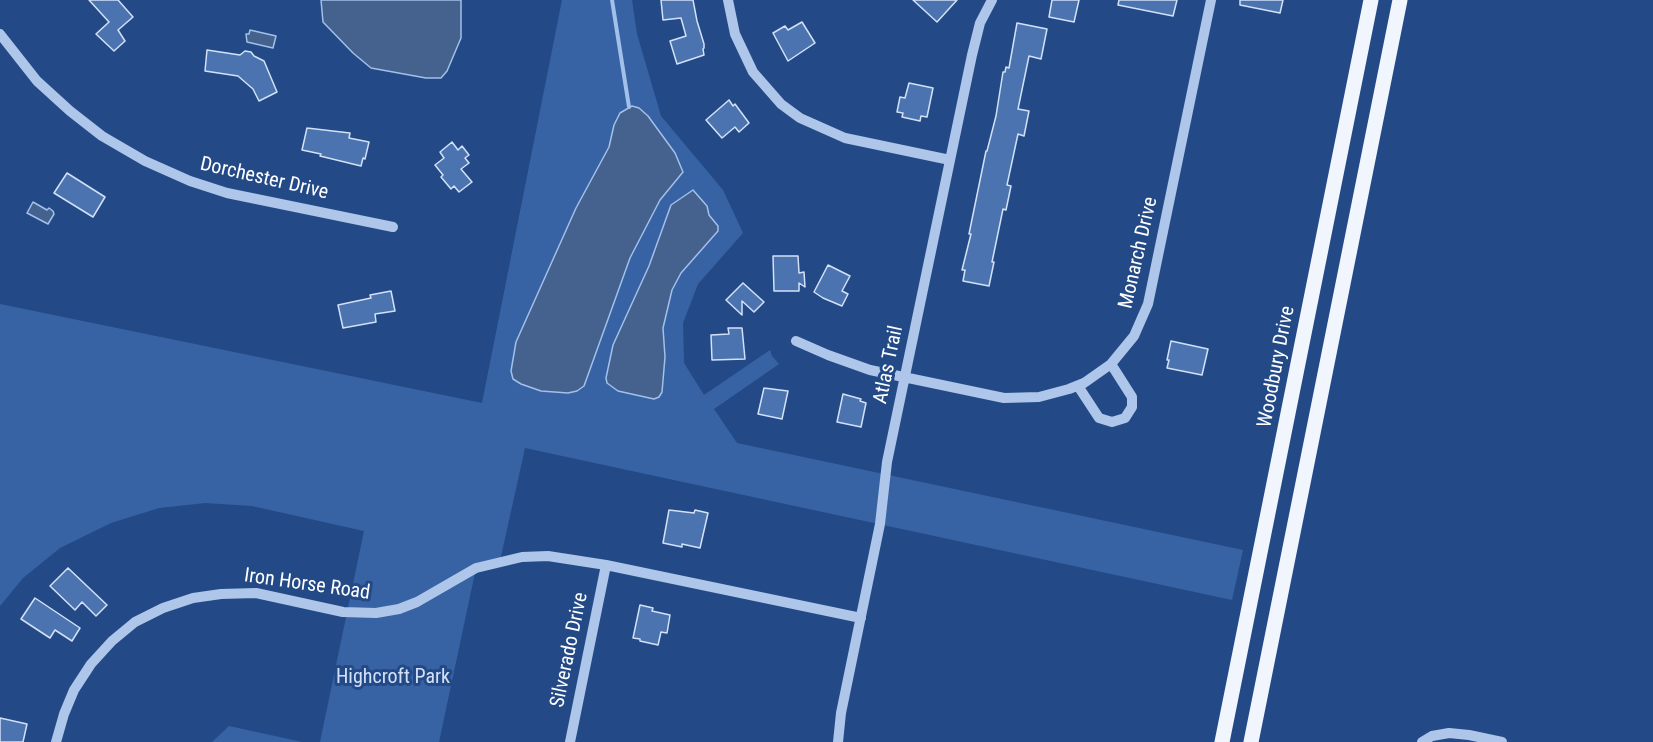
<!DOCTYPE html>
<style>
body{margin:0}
canvas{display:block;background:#234a87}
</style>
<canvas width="1653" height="742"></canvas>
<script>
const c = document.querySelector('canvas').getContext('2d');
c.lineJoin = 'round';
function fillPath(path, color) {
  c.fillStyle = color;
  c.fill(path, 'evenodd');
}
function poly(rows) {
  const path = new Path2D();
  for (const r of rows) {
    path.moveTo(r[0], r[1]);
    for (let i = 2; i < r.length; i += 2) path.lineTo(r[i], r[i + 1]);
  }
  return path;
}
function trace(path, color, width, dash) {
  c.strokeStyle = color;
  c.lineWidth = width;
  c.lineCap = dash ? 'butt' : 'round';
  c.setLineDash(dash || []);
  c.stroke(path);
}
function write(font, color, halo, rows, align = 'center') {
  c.font = font + ' "Roboto Condensed",sans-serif';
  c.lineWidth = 6;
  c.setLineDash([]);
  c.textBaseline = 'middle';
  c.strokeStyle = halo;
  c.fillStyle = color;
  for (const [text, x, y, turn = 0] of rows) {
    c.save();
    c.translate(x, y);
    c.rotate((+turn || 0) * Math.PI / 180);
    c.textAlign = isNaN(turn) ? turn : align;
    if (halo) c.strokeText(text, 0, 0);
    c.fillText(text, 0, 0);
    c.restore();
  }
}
fillPath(poly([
 [562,0,632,0,637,34,661,116,723,190,743,233,698,284,683,323,684,363,704,395,770,350,772,356,779,364,714,409,737,443,1243,550,1232,600,525,448,500,561,476,568,439,742,320,742,364,531,252,506,205,503,159,508,111,523,60,548,23,578,0,606,0,304,482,403],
 [229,726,302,742,212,742]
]), '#3763a4');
const water = poly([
 [321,0,461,0,461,38,447,71,441,78,426,78,371,68,353,53,323,22,321,0],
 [250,30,276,36,273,48,247,42,246,34,249,34,250,30],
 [632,106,639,108,648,116,675,153,683,172,660,200,630,258,584,386,577,391,568,393,541,391,521,384,513,379,511,371,516,342,576,208,609,147,614,125,620,113,632,106],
 [693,190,707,206,709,215,718,226,718,231,681,273,672,290,663,328,665,357,662,392,659,397,654,399,618,391,607,383,606,378,613,345,649,266,671,205,693,190],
 [33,202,47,210,49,208,53,211,54,214,48,224,27,213,33,202]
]);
fillPath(water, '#45618e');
trace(water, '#a2c0ea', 1.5);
trace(poly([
 [612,0,629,107]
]), '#a2c0ea', 4);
const building = poly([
 [89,0,118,0,133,17,118,30,125,41,114,51,96,34,109,22,89,0],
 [661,0,693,0,697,21,704,44,704,48,703,49,704,55,677,64,670,41,686,36,681,18,663,20,661,0],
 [913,0,957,0,937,22,913,0],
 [1052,0,1079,0,1074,22,1049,17,1052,0],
 [1119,0,1177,0,1173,16,1118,5,1119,0],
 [1240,0,1283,0,1280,13,1240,5,1240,0],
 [802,22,815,43,788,61,773,33,785,26,788,30,802,22],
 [1017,23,1047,29,1041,59,1029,56,1018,109,1029,111,1024,136,1018,134,1007,185,1011,186,1006,210,1003,209,992,262,994,262,989,286,963,281,965,270,962,270,971,234,969,234,986,151,987,151,996,116,1003,72,1005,72,1006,67,1009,68,1017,23],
 [207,50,240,55,245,51,251,52,254,56,264,61,277,92,259,101,253,89,238,76,205,71,207,50],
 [909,83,933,88,927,117,921,116,920,121,902,117,903,113,897,112,900,97,905,98,909,83],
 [729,100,733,106,735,104,749,123,739,132,735,127,722,138,706,120,729,100],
 [307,128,350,133,349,138,369,142,365,159,363,158,361,166,320,156,321,154,302,150,307,128],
 [452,142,458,150,462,146,469,155,465,158,469,163,461,169,472,182,459,192,454,186,451,189,441,177,443,175,435,165,444,158,440,152,452,142],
 [67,173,105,197,93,217,54,193,67,173],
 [773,256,798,256,799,273,804,272,805,287,799,283,799,291,774,291,773,256],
 [828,265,850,276,842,291,848,294,842,306,823,298,814,292,828,265],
 [743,283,764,302,754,312,742,301,742,315,726,300,743,283],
 [391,291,395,311,375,314,376,322,343,328,338,305,371,298,370,295,391,291],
 [728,328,742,328,745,359,712,360,711,335,729,334,728,328],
 [1171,341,1208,349,1202,375,1167,368,1169,360,1167,360,1171,341],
 [764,388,788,391,782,419,758,414,764,388],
 [843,394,861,399,860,401,866,403,861,427,837,422,843,394],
 [669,510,694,513,695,510,708,513,700,548,682,544,682,547,663,543,669,510],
 [68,568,107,605,96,616,82,602,75,610,50,586,68,568],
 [35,598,80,628,72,641,55,630,50,638,21,619,35,598],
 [640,605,653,608,652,611,670,615,667,633,661,632,658,645,640,641,640,639,633,638,640,605],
 [0,718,27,724,23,742,0,742,0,718]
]);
fillPath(building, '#4b73af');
trace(building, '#d2e1f7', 1.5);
trace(poly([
 [728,0,735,34,753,72,781,104,800,118,845,138,950,160],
 [0,34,37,81,70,111,102,136,145,161,190,181,227,193,393,227],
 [796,341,828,355,870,370,1004,398,1039,397,1069,389,1084,383,1111,364,1134,336,1148,304,1211,0],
 [1078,386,1099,418,1112,422,1125,418,1132,407,1132,397,1111,364],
 [56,742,64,714,74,690,91,664,112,641,135,622,163,608,193,598,221,594,256,593,343,612,376,613,399,609,417,602,476,568,522,557,548,556,606,565,861,618],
 [570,742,606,565],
 [838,742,841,713,880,524,887,462,972,55,980,23,992,0],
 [1422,742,1432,736,1449,733,1469,735,1502,742]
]), '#aec6e9', 10);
trace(poly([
 [1222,742,1371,0],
 [1251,742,1400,0]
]), '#f1f5fe', 15);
write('20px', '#fff', '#234a87', [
 ["Dorchester Drive",264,179,13],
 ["Monarch Drive",1139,253,-77],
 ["Atlas Trail",889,365,-78],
 ["Woodbury Drive",1277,367,-79],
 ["Iron Horse Road",307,585,8],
 ["Silverado Drive",570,650,-78]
]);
write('20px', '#d2e1f7', '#234a87', [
 ["Highcroft Park",393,678]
]);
</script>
